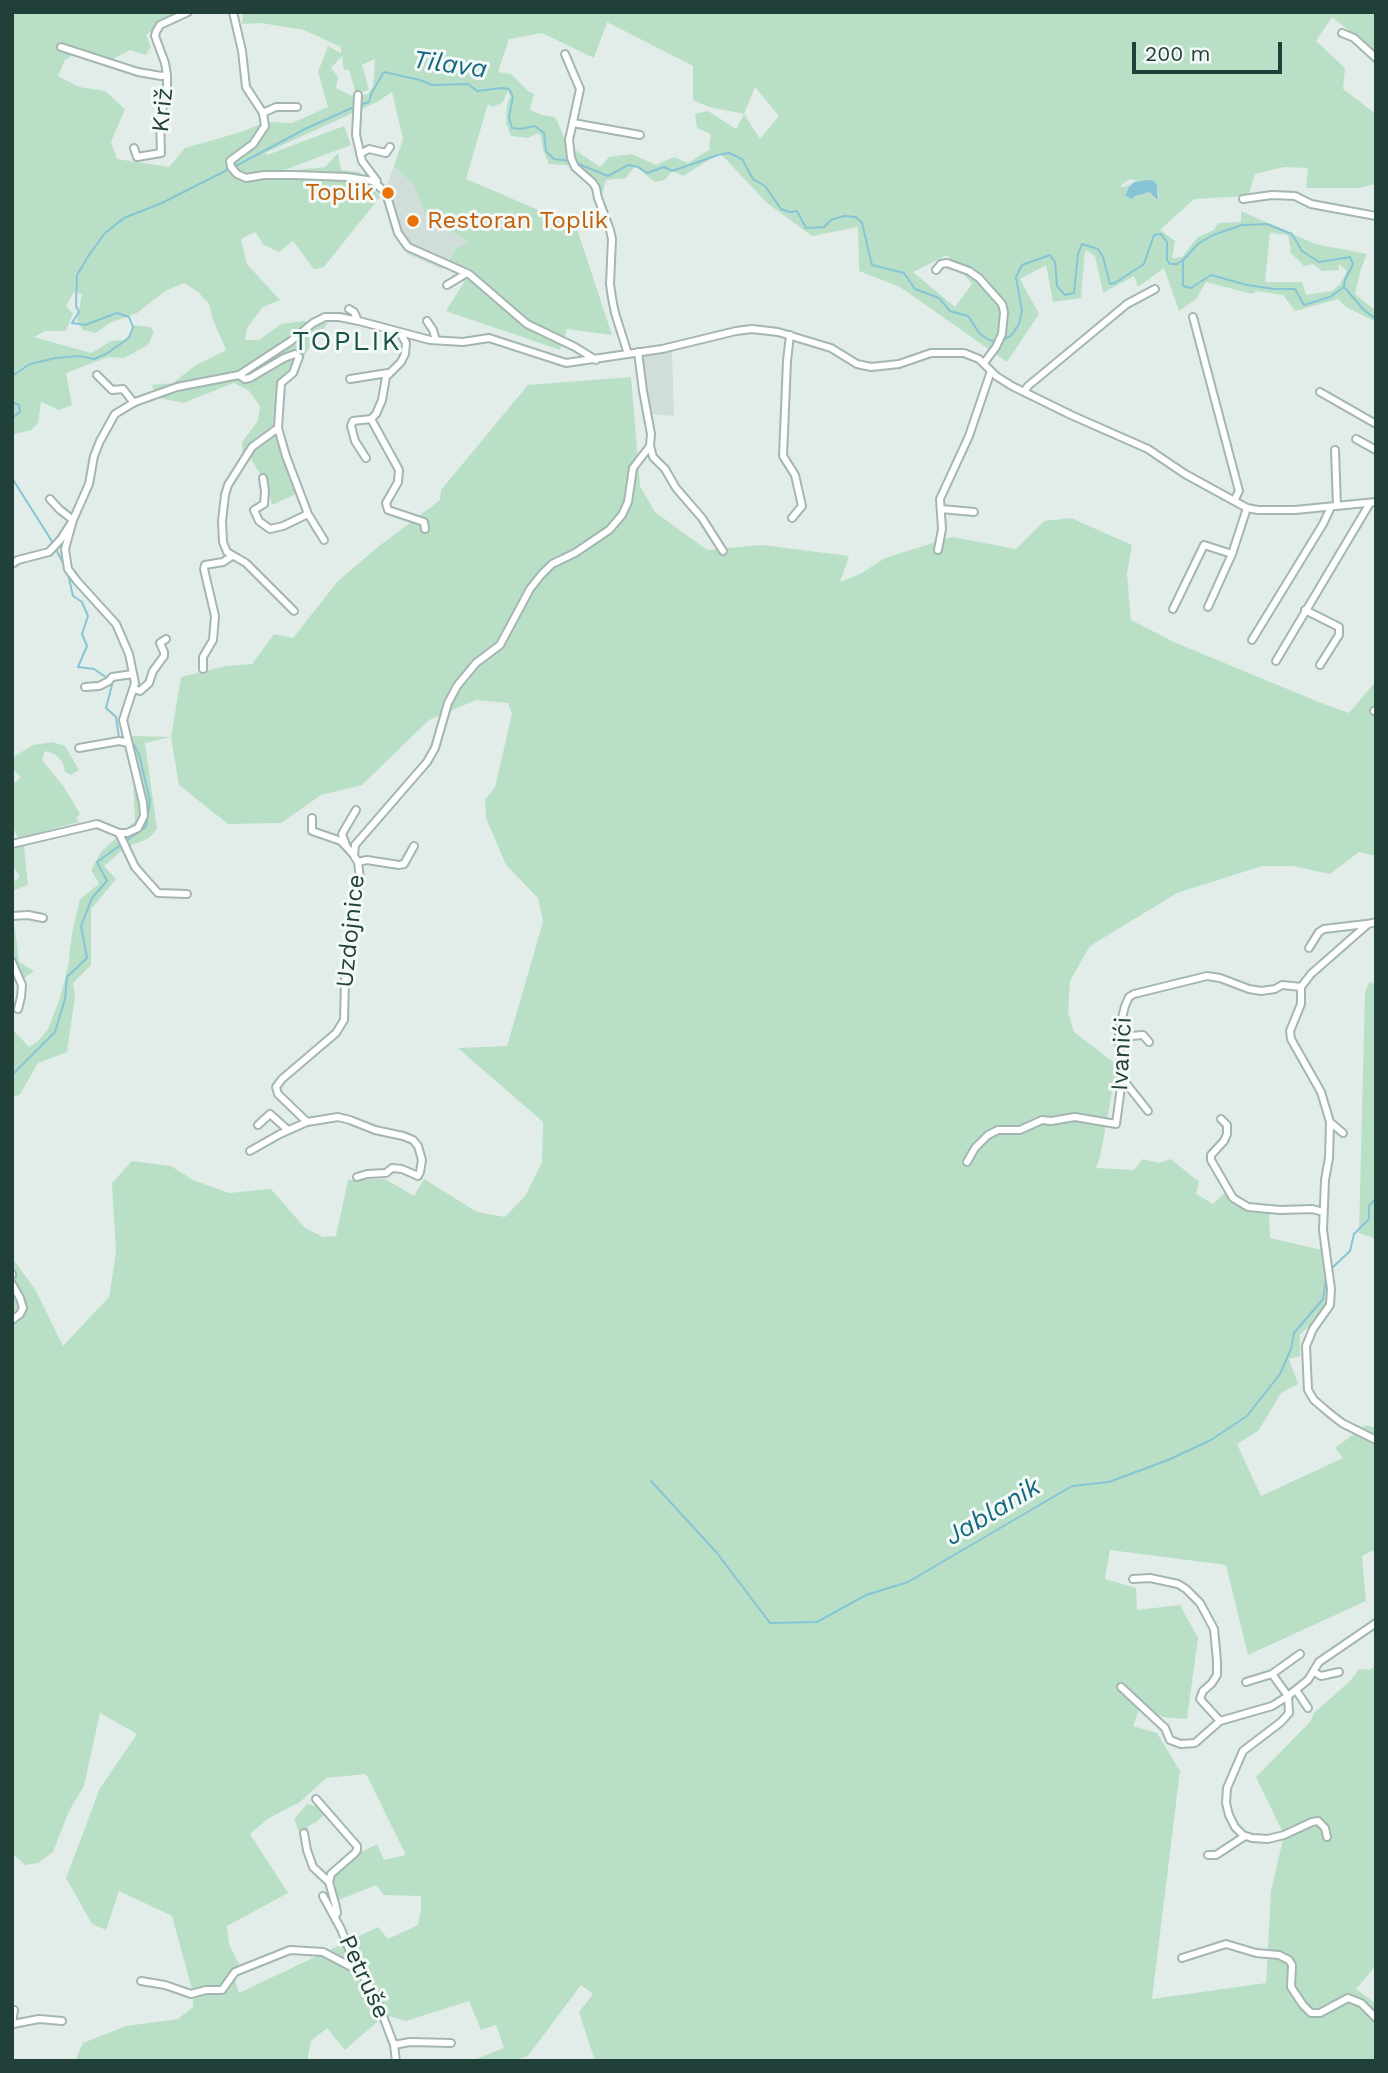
<!DOCTYPE html>
<meta charset="utf-8">
<style>
body{margin:0}
#map{position:relative;width:1388px;height:2073px;overflow:hidden;background:#e2ede9;font-family:"Work Sans",sans-serif}
canvas{display:block}
.frame{position:absolute;inset:0;border:14px solid #214039;pointer-events:none}
.scale{position:absolute;left:1132px;top:42px;width:150px;height:32px;box-sizing:border-box;border:4px solid #214039;border-top:0;padding-left:9px;font-size:21px;line-height:24px;white-space:nowrap;color:#214039;-webkit-text-stroke:5px #f3f9f7;paint-order:stroke}
</style>
<div id="map">
<canvas width="1388" height="2073"></canvas>
<div class="frame"></div>
<div class="scale">200 m</div>
</div>
<script>
const c = document.querySelector('canvas').getContext('2d');
c.lineJoin = 'round';
function fillPath(path, color) {
  c.fillStyle = color;
  c.fill(path, 'evenodd');
}
function poly(rows) {
  const path = new Path2D();
  for (const r of rows) {
    path.moveTo(r[0], r[1]);
    for (let i = 2; i < r.length; i += 2) path.lineTo(r[i], r[i + 1]);
  }
  return path;
}
function trace(path, color, width, dash) {
  c.strokeStyle = color;
  c.lineWidth = width;
  c.lineCap = dash ? 'butt' : 'round';
  c.setLineDash(dash || []);
  c.stroke(path);
}
function write(font, color, halo, rows, align = 'center') {
  c.font = font + ' "Work Sans",sans-serif';
  c.lineWidth = 6;
  c.setLineDash([]);
  c.textBaseline = 'middle';
  c.strokeStyle = halo;
  c.fillStyle = color;
  for (const [text, x, y, turn = 0] of rows) {
    c.save();
    c.translate(x, y);
    c.rotate((+turn || 0) * Math.PI / 180);
    c.textAlign = isNaN(turn) ? turn : align;
    if (halo) c.strokeText(text, 0, 0);
    c.fillText(text, 0, 0);
    c.restore();
  }
}
fillPath(poly([
 [394,166,414,185,426,216,471,243,456,248,441,269,407,254,393,226,383,196],
 [672,351,674,416,650,414,642,356]
]), '#d0ddd8');
fillPath(poly([
 [12,12,177,12,146,35,151,47,146,55,130,50,113,59,80,50,65,60,58,76,79,87,105,91,125,109,111,142,117,159,169,167,185,148,241,132,266,122,292,123,328,107,318,72,328,46,341,53,341,47,304,30,261,23,242,24,243,12,1376,12,1376,52,1332,17,1316,41,1345,68,1343,89,1376,114,1376,184,1359,188,1306,188,1308,168,1284,167,1255,174,1248,196,1194,199,1160,230,1175,241,1172,258,1182,257,1198,237,1214,230,1218,223,1241,222,1241,211,1315,244,1367,254,1360,272,1355,294,1376,311,1376,325,1374,321,1346,307,1338,299,1295,311,1283,295,1257,291,1252,294,1206,282,1196,299,1179,311,1164,268,1138,287,1134,276,1103,293,1095,256,1085,250,1081,298,1053,302,1046,265,1020,279,1039,314,1007,362,900,287,859,271,858,227,812,236,767,203,720,153,683,176,672,171,665,180,655,182,635,166,626,178,606,180,602,195,575,166,549,164,543,150,541,136,538,133,528,138,511,136,506,123,507,105,510,96,508,91,502,103,492,107,488,104,466,179,576,226,612,335,567,329,560,350,446,311,472,269,448,261,456,248,470,243,426,216,414,185,394,166,403,139,392,92,377,102,265,153,267,155,344,126,351,145,279,172,325,167,338,153,341,170,359,172,380,197,323,268,314,269,293,241,279,252,264,245,255,232,241,239,247,264,280,300,263,307,247,328,245,340,259,340,281,324,303,321,328,323,309,348,294,374,279,383,278,421,253,442,243,456,242,442,258,421,260,406,249,391,234,383,183,403,160,398,151,385,173,383,196,365,226,350,213,320,209,304,198,292,184,283,165,291,137,313,110,323,95,333,83,330,77,321,82,294,74,292,66,306,73,314,66,331,45,331,34,337,91,353,111,341,124,340,131,333,133,325,150,327,154,332,148,345,124,358,108,357,66,373,72,405,59,410,41,402,38,423,31,430,12,435],
 [607,22,693,66,693,100,709,107,744,114,736,129,708,111,695,114,697,128,711,134,709,150,688,163,674,157,656,165,632,154,609,157,600,167,568,145,555,117,542,115,530,110,534,94,528,91,511,74,498,72,509,39,542,33,594,58],
 [342,56,344,70,349,70,356,94,369,90,362,65,375,59,373,87,368,94,354,97,336,88,338,77,331,68],
 [755,87,779,116,760,139,744,114],
 [1130,179,1141,182,1154,181,1157,186,1159,197,1156,199,1150,192,1127,198,1125,196,1131,184,1123,187,1120,186],
 [1270,233,1288,235,1291,253,1304,266,1313,264,1322,271,1339,270,1339,264,1347,271,1340,284,1332,291,1306,295,1302,282,1265,282],
 [947,255,972,284,955,307,913,272],
 [631,377,640,486,655,512,707,550,762,545,849,556,840,582,862,573,885,558,952,537,1016,549,1044,521,1071,518,1132,545,1127,574,1131,620,1174,642,1321,703,1349,713,1376,681,1376,856,1359,852,1330,874,1292,866,1262,866,1177,893,1090,946,1070,981,1068,1013,1074,1032,1117,1065,1100,1157,1096,1168,1134,1170,1143,1159,1158,1163,1171,1159,1199,1182,1196,1194,1213,1204,1229,1189,1238,1201,1255,1203,1255,1210,1269,1213,1270,1238,1322,1250,1329,1279,1330,1305,1314,1322,1300,1334,1300,1356,1289,1359,1298,1384,1281,1393,1259,1430,1237,1444,1261,1496,1343,1458,1335,1448,1366,1425,1376,1428,1376,1549,1362,1556,1366,1601,1248,1655,1226,1565,1110,1550,1105,1579,1136,1588,1137,1610,1180,1605,1198,1638,1187,1719,1163,1717,1141,1705,1133,1726,1157,1733,1180,1771,1152,1999,1266,1983,1271,1891,1284,1835,1256,1777,1310,1722,1314,1713,1350,1681,1359,1669,1369,1670,1376,1666,1376,1962,1372,1970,1356,1989,1376,2004,1376,2061,595,2061,579,2012,593,1994,581,1985,528,2056,511,2061,471,2061,504,2048,496,2025,481,2030,469,2001,406,2021,385,2015,345,2050,327,2028,311,2041,307,2061,75,2061,83,2043,126,2026,178,2019,193,2007,193,1993,172,1916,119,1891,106,1930,92,1924,66,1878,100,1788,137,1734,100,1713,84,1786,69,1811,53,1852,38,1863,25,1865,12,1853,12,1258,35,1289,63,1346,109,1297,116,1253,112,1183,132,1161,171,1166,193,1180,229,1193,271,1189,305,1228,323,1237,336,1236,348,1180,385,1179,414,1196,424,1179,477,1212,505,1217,526,1195,542,1162,543,1122,458,1048,507,1046,543,922,538,898,506,865,486,818,485,800,495,787,512,714,508,703,476,700,429,720,362,785,321,795,281,823,228,824,179,785,171,737,145,743,157,829,149,838,125,848,104,866,116,879,91,909,91,965,73,983,75,997,67,1052,38,1063,20,1094,12,1098,12,1029,29,1047,38,1041,48,1029,60,998,68,967,72,933,80,899,99,884,91,870,101,852,135,821,131,736,171,737,181,677,226,666,252,664,274,634,293,638,338,581,378,547,440,500,441,490,528,385],
 [366,1774,406,1855,384,1860,377,1844,354,1856,332,1875,331,1885,336,1901,376,1885,384,1895,421,1896,421,1909,418,1925,388,1939,378,1927,239,1993,234,1976,241,1968,229,1944,227,1926,288,1893,250,1834,269,1818,300,1802,326,1778],
 [277,431,298,493,272,505,267,485,252,461,251,453],
 [52,742,65,746,79,770,71,775,65,772,63,763,55,754,45,751,42,760,64,787,80,814,76,818,79,822,23,837,28,885,12,891,12,883,20,877,12,865,12,849,20,843,12,825,12,785,21,777,12,768,12,758,33,745],
 [12,925,15,928,19,962,34,971,19,982,12,981],
 [1369,982,1376,984,1376,1239,1359,1233,1365,992],
 [307,1804,316,1806,324,1815,315,1823,308,1826,308,1832,300,1834,294,1819]
]), '#b9e0c6');
fillPath(poly([
 [1150,180,1154,181,1157,185,1158,199,1155,198,1150,192,1135,196,1132,199,1125,196,1129,187,1134,182]
]), '#86c4d6');
trace(poly([
 [360,105,369,102,372,92,384,72,420,80,432,85,468,84,477,91,502,88,509,89,513,97,509,117,512,128,520,129,535,126,544,133,546,151,554,159,571,161],
 [576,163,608,176,628,165,638,167,647,173,664,167,672,171,718,155,729,153,742,159,753,179,765,186,781,209,790,212,797,211,806,228,824,227,831,220,844,216,856,217,862,223,872,265,904,273,915,289,939,298,950,311,968,316,980,334,989,340,995,341],
 [234,167,305,129,354,107],
 [1184,259,1199,243,1213,235,1242,225,1267,224,1292,234,1302,251,1319,262,1350,257,1353,264,1345,280,1344,286],
 [1000,341,1011,336,1019,324,1022,311,1016,277,1022,265,1050,255,1055,262,1057,286,1065,295,1074,293,1078,254,1082,244,1098,249,1103,257,1110,284,1115,283,1144,264,1154,235,1161,234,1167,242,1167,260,1170,264,1177,264,1183,260,1183,286,1191,288,1211,275,1247,285,1274,289,1295,289,1304,305,1330,297,1344,287,1364,310,1376,319],
 [12,376,30,364,56,358,79,356,94,359,106,354,129,338,133,327,129,317,117,313,85,325,72,323,79,312,76,306,77,275,89,255,105,233,124,218,162,203,229,169],
 [12,402,19,405,20,412,12,418],
 [12,478,53,543],
 [57,551,66,569],
 [68,574,73,596,82,602,88,616,82,634,87,646,78,667,94,669,107,678],
 [112,685,106,708,116,717,119,738],
 [126,841,146,827,150,801,139,754,132,742],
 [12,1075,55,1032,65,999,67,977,87,958,81,926,92,898,107,881,97,862,122,844],
 [1333,1267,1350,1251,1354,1234,1369,1219,1369,1206,1376,1198],
 [651,1481,717,1553,770,1623,817,1622,866,1595,908,1582,1072,1486,1109,1482,1168,1460,1211,1440,1247,1416,1280,1374,1291,1349,1294,1333,1323,1299,1326,1279]
]), '#86c4d6', 2);
const minor = poly([
 [233,12,242,51,246,87,263,113,265,126,253,144,230,161,231,167,237,174,246,178,264,175,295,175,347,177,373,181,386,193,398,233,408,247,469,274,527,324,575,347,596,360],
 [1342,33,1354,38,1376,58],
 [61,47,138,72,161,76,167,75],
 [565,54,580,89,569,140,571,158,575,167,593,183,596,188,598,198,610,230,612,239,610,284,612,298,615,313,628,354],
 [358,95,356,135,362,161,377,181],
 [263,113,276,107,297,107],
 [573,123,640,135],
 [134,148,137,157,161,153,160,120,167,87,167,75,165,63,155,36,156,32,160,25,188,12],
 [360,154,369,149,386,153,390,147],
 [1243,199,1272,195,1295,196,1311,204,1376,216],
 [936,270,941,264,947,263,969,271,979,278,1002,304,1004,312,1002,334,996,347,984,363],
 [447,285,467,273],
 [349,309,354,312,358,321],
 [1193,317,1239,491,1234,501],
 [427,321,433,330,436,340],
 [400,333,406,343,405,354,401,362,386,377,382,400,376,414,371,419,399,470,398,482,386,503,388,510,424,522,425,529],
 [790,335,787,361,783,456,795,475,802,506,792,518],
 [97,375,112,390,123,389,134,403],
 [239,375,245,379,250,378,284,358,295,354,299,357,293,373,281,383,278,428,286,456,308,514,324,540],
 [350,379,388,373],
 [1024,392,1028,386,1127,304,1155,289],
 [1320,392,1376,424],
 [278,428,252,447,228,485,225,495,222,521,223,542,227,552,246,563,294,611],
 [1356,439,1376,450],
 [650,446,653,457,665,469,676,488,702,518,723,551],
 [1335,450,1337,506],
 [366,458,355,441,351,426,353,421,371,419],
 [263,478,265,491,264,504,254,510,259,521,270,529,283,526,308,514],
 [941,509,974,512],
 [938,550,942,529,940,499,969,436,991,371],
 [12,564,18,560,49,552,61,539,73,520,89,484,94,456,100,441,115,414,135,402,177,387,239,375,291,341,313,323,325,317,339,317,359,321,430,340,463,342,489,338,566,363,662,349,736,331,752,329,778,332,821,345,831,348,857,364,871,367,899,364,931,353,964,353,979,359,996,376,1012,386,1071,415,1148,449,1185,474,1247,508,1258,510,1295,510,1376,502],
 [1208,607,1232,554,1247,508],
 [1173,609,1204,545,1232,554],
 [1305,610,1339,627,1339,635,1320,665],
 [1252,640,1323,524,1331,507],
 [1276,661,1370,503],
 [203,669,203,657,213,640,215,616,204,569,205,565,223,562,232,556],
 [85,687,99,686,109,681,112,677,133,674],
 [134,689,140,691,149,683,153,671,164,656,164,652,160,643,166,639],
 [1374,711,1376,712],
 [79,748,119,741,128,743],
 [312,818,312,831,341,841,353,854],
 [119,833,135,867,158,893,187,894],
 [12,844,97,824,119,833,127,833,138,828,144,816,143,803,123,720,135,683,129,654,116,624,77,581,68,569,65,549,73,520,59,509,50,499],
 [346,845,342,834,356,810],
 [358,862,367,860,399,865,404,864,414,846],
 [12,916,28,915,43,918],
 [1376,922,1368,924,1311,974,1301,987,1301,1004,1290,1031,1291,1039,1321,1092,1330,1122,1329,1158,1325,1180,1323,1230,1331,1289,1330,1305,1313,1329,1306,1346,1308,1390,1314,1400,1328,1412,1342,1423,1376,1440],
 [1309,948,1319,932,1324,929,1366,924],
 [12,962,22,985,21,997,18,1009],
 [1119,1037,1143,1035,1149,1042],
 [1121,1077,1148,1111],
 [1221,1119,1227,1125,1227,1134,1224,1141,1211,1155,1211,1160,1233,1198,1248,1207,1280,1210,1312,1209,1323,1212],
 [307,1122,278,1094,276,1087,282,1079,336,1033,344,1020,345,980,360,878,358,862,354,856,355,845,427,762,435,748,448,703,457,686,476,663,500,645,530,589,541,575,552,564,575,553,609,530,622,515,628,502,633,468,650,446,651,434,643,391,638,352],
 [1330,1122,1343,1133],
 [258,1125,270,1114,288,1130],
 [250,1151,280,1134,307,1122,338,1117,350,1120,375,1130,403,1136,413,1140,418,1146,422,1160,420,1172,418,1176,402,1169,392,1168,386,1173,367,1174,357,1177],
 [967,1162,975,1148,988,1135,998,1130,1020,1130,1042,1120,1051,1121,1075,1117,1116,1124,1121,1087,1119,1030,1125,1006,1129,997,1134,994,1207,976,1220,978,1249,989,1261,991,1275,989,1282,985,1301,987],
 [12,1274,12,1275],
 [12,1284,20,1298,23,1308,20,1314,12,1320],
 [1133,1579,1150,1578,1178,1584,1186,1589,1200,1603,1214,1629,1217,1661,1217,1675,1212,1683,1203,1691,1200,1699,1220,1721],
 [1314,1672,1321,1676,1339,1672],
 [1272,1674,1288,1696,1289,1713,1281,1722,1243,1751,1227,1788,1226,1803,1229,1815,1235,1827,1243,1835,1252,1838,1268,1839,1284,1835,1312,1822,1318,1821,1325,1828,1327,1837],
 [1246,1682,1272,1674,1300,1654],
 [1121,1687,1165,1728,1170,1740,1181,1744,1195,1743,1220,1721,1272,1706,1288,1696,1308,1680,1319,1662,1376,1623],
 [1296,1690,1308,1708],
 [316,1799,357,1846,357,1850,355,1853,331,1874,329,1882,336,1907,337,1913,335,1917],
 [304,1833,307,1850,313,1867,329,1882],
 [1208,1855,1216,1855,1245,1836],
 [323,1896,341,1929,353,1959,375,1995,394,2045,396,2061],
 [1182,1958,1226,1944,1256,1953,1279,1955,1289,1960,1292,1965,1291,1987,1303,2005,1311,2013,1320,2013,1348,1998,1361,2003,1376,2018],
 [141,1981,165,1985,191,1994,206,1990,222,1990,235,1972,290,1950,323,1952,361,1972],
 [12,2024,14,2010],
 [13,2024,39,2019,62,2021],
 [394,2045,410,2042,451,2043]
]);
trace(minor, '#a4b6b1', 10);
trace(minor, '#fff', 6);
for (const [x, y, r, color] of [
 [388,193,7,"#e8710a"],
 [413,221,7,"#e8710a"]
]) {
  const dot = new Path2D();
  dot.arc(x, y, r, 0, 2 * Math.PI);
  c.fillStyle = color;
  c.fill(dot);
  trace(dot, '#f3f9f7', 2.5);
}
write('24px', '#214039', '#f3f9f7', [
 ["Križ",163,110,-84],
 ["Uzdojnice",351,931,-84],
 ["Ivanići",1122,1054,-87],
 ["Petruše",364,1977,65]
]);
write('24px', '#c56008', '#f3f9f7', [
 ["Toplik",374,193],
 ["Restoran Toplik",427,221,"left"]
], 'right');
write('italic 26px', '#166780', '#f3f9f7', [
 ["Tilava",450,65,8],
 ["Jablanik",993,1512,-31]
]);
c.letterSpacing = '2px';
write('28px', '#1b5349', '#f3f9f7', [
 ["TOPLIK",347,342]
]);
c.letterSpacing = '0px';
</script>
